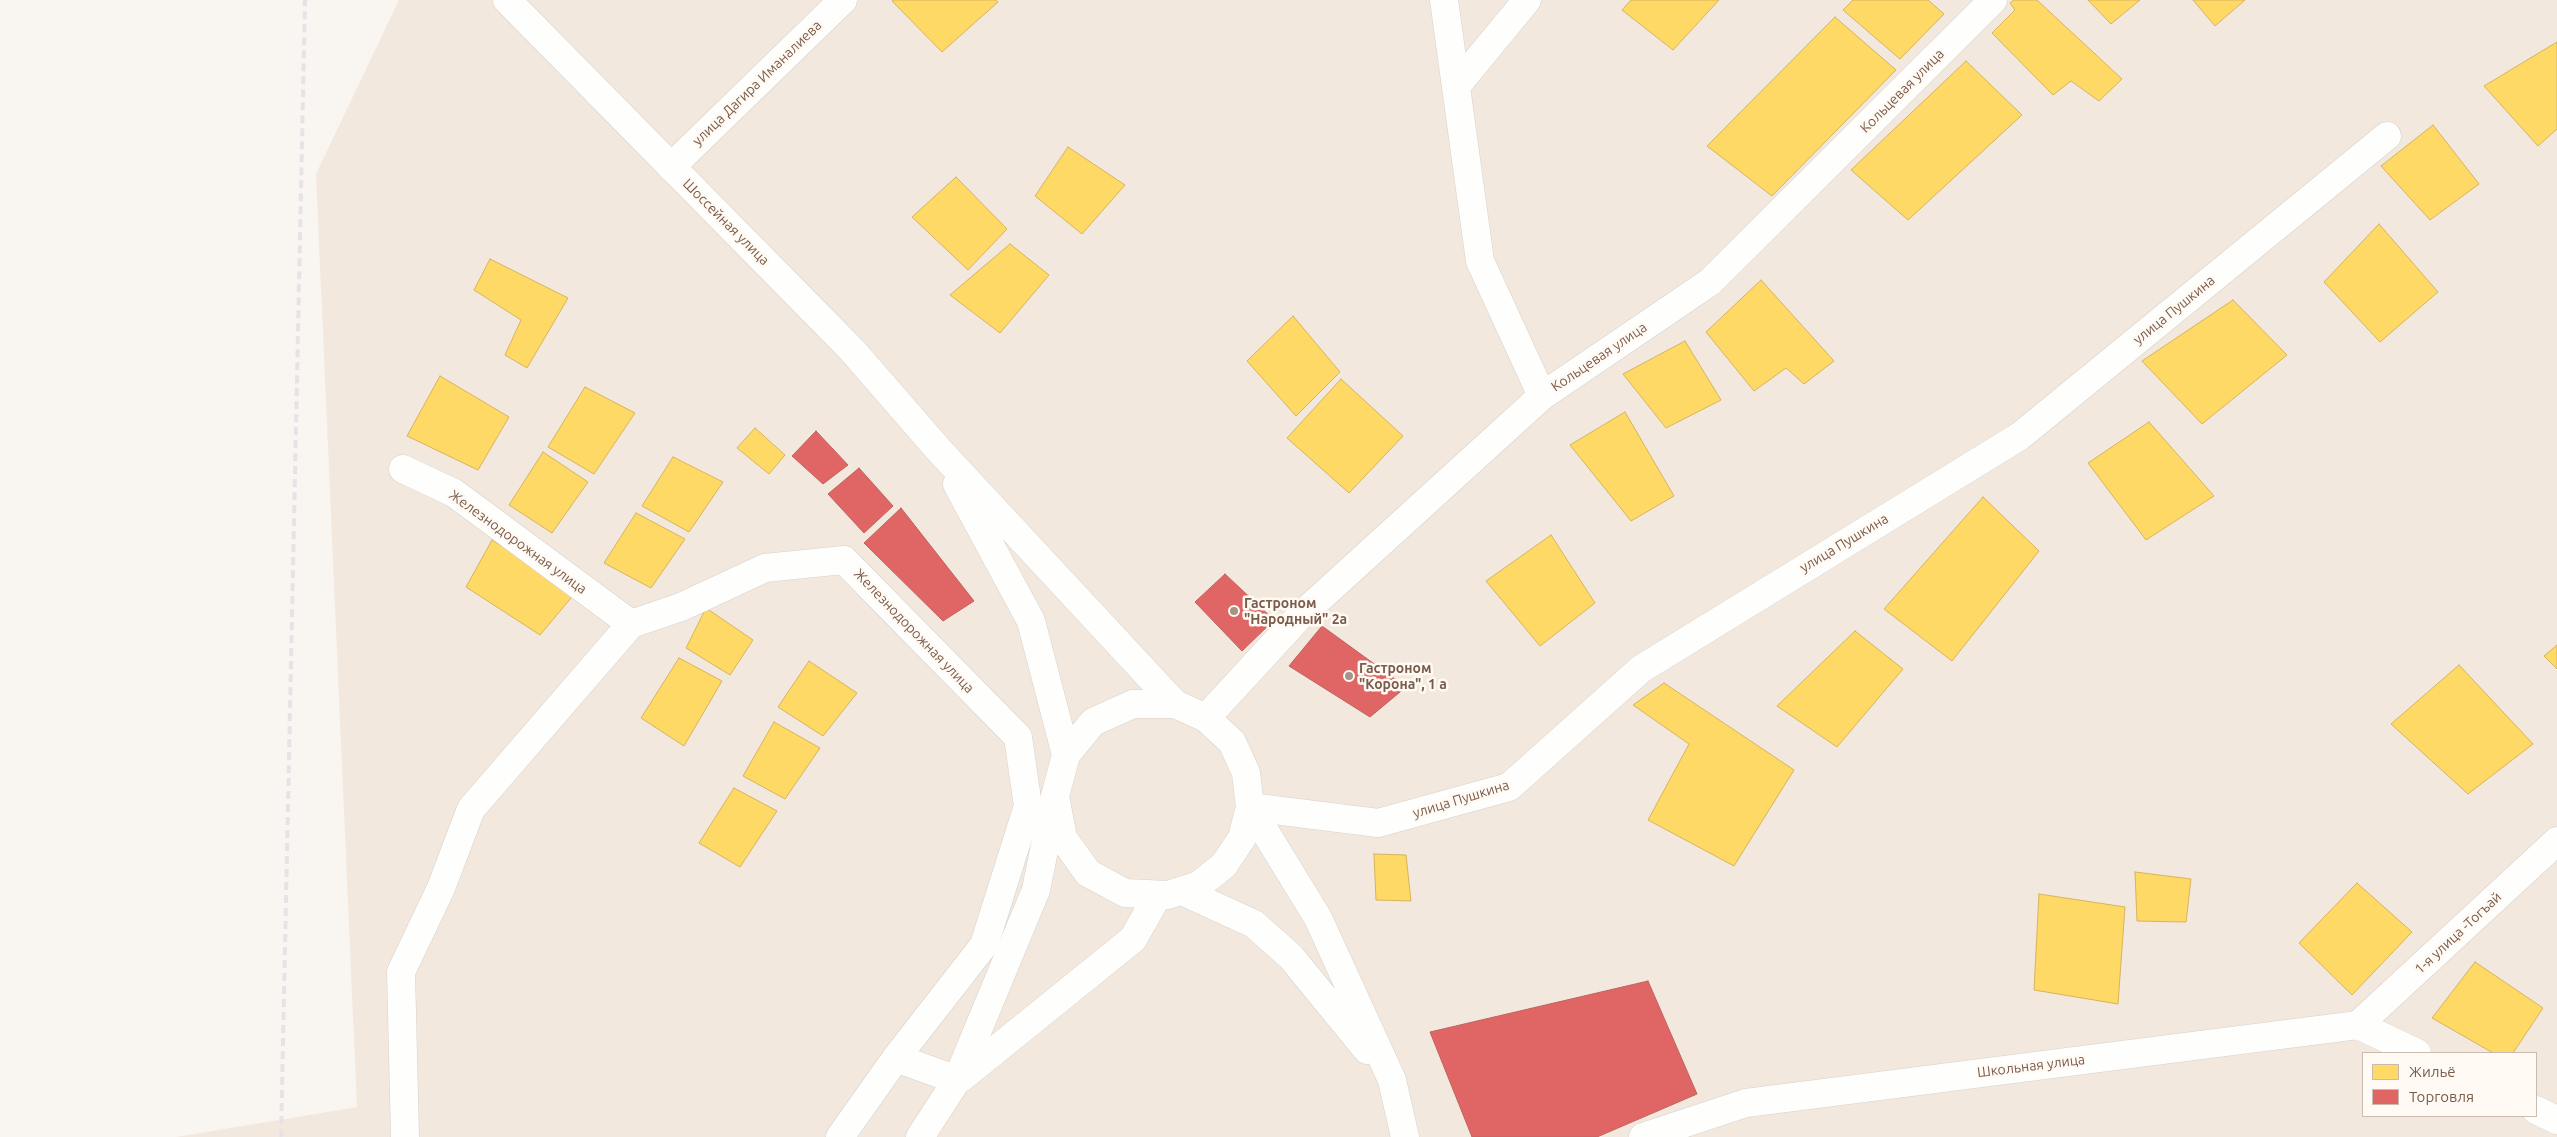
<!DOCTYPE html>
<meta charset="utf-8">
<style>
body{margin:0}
#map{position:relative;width:2557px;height:1137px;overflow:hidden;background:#f9f5f0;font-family:Ubuntu,sans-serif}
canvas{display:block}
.legend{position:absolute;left:2362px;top:1052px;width:175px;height:65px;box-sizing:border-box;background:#fffaf3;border:1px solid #cabbb1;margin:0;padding:6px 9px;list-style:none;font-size:15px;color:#7a5c4d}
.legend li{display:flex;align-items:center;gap:10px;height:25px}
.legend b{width:25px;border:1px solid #cabbb1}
</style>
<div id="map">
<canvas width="2557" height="1137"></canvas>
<ul class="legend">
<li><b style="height:14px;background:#ffd966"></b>Жильё</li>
<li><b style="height:14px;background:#e06666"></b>Торговля</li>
</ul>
</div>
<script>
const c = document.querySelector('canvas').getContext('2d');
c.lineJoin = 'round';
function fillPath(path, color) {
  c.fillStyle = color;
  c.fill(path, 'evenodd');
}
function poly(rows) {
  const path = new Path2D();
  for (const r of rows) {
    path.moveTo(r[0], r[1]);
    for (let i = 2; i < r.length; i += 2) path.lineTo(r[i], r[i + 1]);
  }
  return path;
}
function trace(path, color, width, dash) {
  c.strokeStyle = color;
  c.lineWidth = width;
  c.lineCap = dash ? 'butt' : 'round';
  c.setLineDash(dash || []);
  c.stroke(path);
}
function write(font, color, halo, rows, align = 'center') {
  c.font = font + ' Ubuntu,sans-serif';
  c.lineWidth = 5;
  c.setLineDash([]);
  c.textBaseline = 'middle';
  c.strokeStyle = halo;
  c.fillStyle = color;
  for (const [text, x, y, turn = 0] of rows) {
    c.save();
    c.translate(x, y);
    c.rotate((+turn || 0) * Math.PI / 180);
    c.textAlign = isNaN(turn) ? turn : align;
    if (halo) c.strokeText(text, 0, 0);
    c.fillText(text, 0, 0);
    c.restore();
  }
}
fillPath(poly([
 [399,0,2557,0,2557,1137,176,1137,357,1107,316,174],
 [2363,1053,2536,1053,2536,1116,2363,1116]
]), '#f2e8de');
const homes = poly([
 [893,0,996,0,998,2,942,52,892,1,893,0],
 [1631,0,1719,0,1673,50,1622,10,1631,0],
 [1853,0,1928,0,1944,14,1900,59,1843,10,1853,0],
 [2014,0,2037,0,2122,79,2099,101,2071,81,2053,95,1992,33,2015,10,2010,3,2014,0],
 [2088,0,2140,0,2111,24,2088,0],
 [2193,0,2245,0,2215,26,2193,0],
 [1835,17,1896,70,1772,196,1707,146,1835,17],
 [2557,42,2557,129,2538,146,2484,86,2557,42],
 [1966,61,2022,115,1908,220,1851,170,1966,61],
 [2433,125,2479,184,2430,220,2381,166,2433,125],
 [1068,147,1125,185,1082,234,1035,196,1068,147],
 [956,177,1007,229,968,270,912,217,956,177],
 [2379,224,2438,292,2380,342,2324,282,2379,224],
 [1010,244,1049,275,1000,333,950,295,1010,244],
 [490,259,568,298,527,368,505,355,521,320,474,290,490,259],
 [1761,280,1834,361,1804,384,1786,368,1754,391,1706,332,1761,280],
 [2233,300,2287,355,2202,424,2142,361,2233,300],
 [1293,316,1340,372,1296,416,1247,361,1293,316],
 [1685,341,1721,400,1666,428,1623,374,1685,341],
 [440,376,509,417,478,470,407,436,440,376],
 [1341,379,1403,436,1349,493,1287,438,1341,379],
 [585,387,635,413,594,474,548,447,585,387],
 [1625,412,1674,496,1631,521,1570,445,1625,412],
 [2149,422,2214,496,2146,540,2088,463,2149,422],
 [755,428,785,455,769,474,737,448,755,428],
 [543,452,588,482,552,533,509,505,543,452],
 [673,457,723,482,689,532,642,506,673,457],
 [1983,497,2039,551,1952,661,1884,609,1983,497],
 [636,513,685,539,651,588,604,563,636,513],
 [1551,535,1595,603,1540,646,1486,581,1551,535],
 [492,540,576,592,540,635,466,587,492,540],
 [706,608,753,640,730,675,686,648,706,608],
 [1855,631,1903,669,1837,747,1777,706,1855,631],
 [2557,645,2557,669,2544,656,2557,645],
 [679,658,722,681,684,746,641,718,679,658],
 [809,661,857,693,823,736,778,707,809,661],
 [2459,665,2533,744,2468,794,2391,724,2459,665],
 [1664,683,1794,770,1734,866,1648,820,1689,744,1633,705,1664,683],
 [774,722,820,748,785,799,743,776,774,722],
 [734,788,777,811,740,867,699,843,734,788],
 [1374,854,1406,855,1411,901,1376,900,1374,854],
 [2135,872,2191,879,2186,922,2137,921,2135,872],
 [2357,883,2412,932,2352,995,2299,943,2357,883],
 [2039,894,2125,907,2118,1004,2034,990,2039,894],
 [2475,962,2543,1008,2513,1053,2493,1053,2432,1018,2475,962]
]);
fillPath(homes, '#ffd966');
trace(homes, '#d7b45e', 1);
const shops = poly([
 [816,431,848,465,823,484,792,456,816,431],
 [859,468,893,506,864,533,828,494,859,468],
 [901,508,974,601,943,621,864,543,901,508],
 [1225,574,1274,620,1242,651,1195,602,1225,574],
 [1322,626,1406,687,1370,717,1289,666,1322,626],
 [1648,981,1697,1094,1597,1137,1472,1137,1430,1032,1648,981]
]);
fillPath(shops, '#e06666');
trace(shops, '#c1635e', 1);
const street = poly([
 [1444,0,1480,261,1542,396],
 [1457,85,1527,0],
 [671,167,843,0],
 [403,469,454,493,631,624,681,607,765,568,844,560,1018,737,1028,806,984,945,896,1058,957,1080],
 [1206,718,1298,618,1542,396,1710,282,1993,0],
 [1250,807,1378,823,1509,787,1641,669,2020,436,2387,136],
 [2358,1025,2557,841],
 [2536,1110,2557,1120],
 [405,1137,401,972,441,888,471,809,631,624],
 [840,1137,896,1058],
 [1643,1137,1746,1103,2358,1025,2417,1053]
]);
const secondary = poly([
 [507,0,852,350,938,449,1175,704],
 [957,484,1031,621,1066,755],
 [1250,807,1318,918,1392,1080,1405,1137],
 [1182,891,1254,924,1291,957,1367,1050],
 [961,1078,1133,939,1158,895],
 [920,1137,957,1080,1036,890,1055,796,1066,755,1093,722,1133,704,1175,704,1206,718,1232,742,1246,773,1250,807,1242,838,1224,865,1199,885,1168,895,1125,893,1088,873,1063,838,1055,796]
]);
trace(street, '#d7d1cb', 29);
trace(secondary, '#d9d2cb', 29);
trace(street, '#fefefd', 28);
trace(secondary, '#fefefd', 28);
trace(poly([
 [281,1137,305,0]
]), '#e6e3e7', 4, [8, 5]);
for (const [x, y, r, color] of [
 [1234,611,5,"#a69286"],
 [1349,676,5,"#a69286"]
]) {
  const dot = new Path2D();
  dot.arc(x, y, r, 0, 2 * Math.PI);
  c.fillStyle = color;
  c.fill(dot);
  trace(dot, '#fffaf3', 2);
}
write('14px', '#7a5c4d', '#fffaf3', [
 ["улица Дагира Иманалиева",757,83,-44],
 ["Кольцевая улица",1902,91,-45],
 ["Шоссейная улица",726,222,45],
 ["улица Пушкина",2174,310,-39],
 ["Кольцевая улица",1599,357,-34],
 ["Железнодорожная улица",518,542,36],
 ["улица Пушкина",1844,543,-31],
 ["Железнодорожная улица",914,631,46],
 ["улица Пушкина",1461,799,-17],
 ["1-я улица -Тогъай",2458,933,-43],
 ["Школьная улица",2031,1066,-7]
]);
write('bold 14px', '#7a5c4d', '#fffaf3', [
 ["Гастроном",1244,603],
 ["\"Народный\" 2а",1244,619],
 ["Гастроном",1359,668],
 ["\"Корона\", 1 а",1359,684]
], 'left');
</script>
